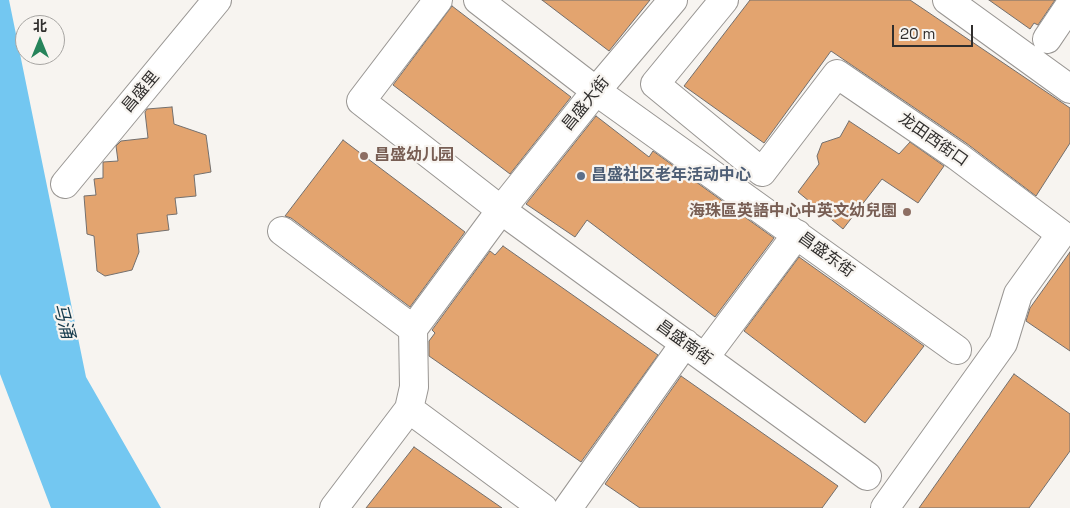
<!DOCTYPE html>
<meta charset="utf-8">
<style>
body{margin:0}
#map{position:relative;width:1070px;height:508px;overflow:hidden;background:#f7f4f0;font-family:"Space Grotesk","Noto Sans SC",sans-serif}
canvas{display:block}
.north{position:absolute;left:15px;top:15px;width:50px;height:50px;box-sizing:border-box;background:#f7f4f0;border:1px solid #a7a5a2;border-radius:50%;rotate:0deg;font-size:14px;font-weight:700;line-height:20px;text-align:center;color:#302e2d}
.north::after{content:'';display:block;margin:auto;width:18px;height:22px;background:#26845b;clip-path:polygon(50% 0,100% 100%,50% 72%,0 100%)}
.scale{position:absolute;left:892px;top:25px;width:81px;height:22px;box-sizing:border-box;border:2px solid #302e2d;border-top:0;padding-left:6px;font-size:15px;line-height:18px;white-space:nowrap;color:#302e2d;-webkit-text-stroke:4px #f7f4f0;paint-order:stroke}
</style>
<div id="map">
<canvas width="1070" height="508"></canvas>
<div class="north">北</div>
<div class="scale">20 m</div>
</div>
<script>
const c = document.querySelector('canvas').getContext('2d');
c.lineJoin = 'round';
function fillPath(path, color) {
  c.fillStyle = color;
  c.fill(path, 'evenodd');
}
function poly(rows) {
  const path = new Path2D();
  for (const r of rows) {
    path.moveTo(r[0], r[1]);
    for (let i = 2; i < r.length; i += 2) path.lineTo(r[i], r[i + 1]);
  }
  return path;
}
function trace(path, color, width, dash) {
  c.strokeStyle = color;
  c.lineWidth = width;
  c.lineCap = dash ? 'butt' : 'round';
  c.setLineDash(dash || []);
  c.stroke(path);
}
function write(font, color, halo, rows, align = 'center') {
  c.font = font + ' "Space Grotesk","Noto Sans SC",sans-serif';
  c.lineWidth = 4.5;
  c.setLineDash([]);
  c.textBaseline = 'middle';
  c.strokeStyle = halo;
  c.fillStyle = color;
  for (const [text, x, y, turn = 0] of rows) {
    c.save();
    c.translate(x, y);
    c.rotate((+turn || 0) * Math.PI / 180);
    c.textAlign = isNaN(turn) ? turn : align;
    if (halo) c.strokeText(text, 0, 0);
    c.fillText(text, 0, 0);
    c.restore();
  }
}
fillPath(poly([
 [0,0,9,0,86,377,161,508,51,508,0,374]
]), '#73c7f1');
const building = poly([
 [542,0,650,0,609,51,542,0],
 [750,0,910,0,1070,108,1070,143,1036,196,966,143,831,51,764,143,684,86,750,0],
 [989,0,1055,0,1038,25,1034,23,1030,29,989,0],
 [452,6,571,97,510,174,393,85,452,6],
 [172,107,174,124,206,135,211,172,194,175,196,196,175,198,177,214,167,215,169,230,137,234,139,252,132,270,105,276,97,271,94,236,87,234,84,196,96,195,94,179,103,178,103,162,118,161,116,146,121,141,148,138,145,112,147,109,172,107],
 [596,116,649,157,653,151,774,238,715,317,587,220,575,237,526,204,596,116],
 [849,121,899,154,910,142,944,166,918,203,882,179,843,229,798,192,819,164,817,156,822,143,840,137,849,121],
 [343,140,465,232,410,307,291,218,285,216,343,140],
 [503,246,658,355,581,462,429,356,429,341,435,333,432,330,490,251,495,255,503,246],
 [1070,252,1070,351,1026,321,1030,308,1070,252],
 [799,257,924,346,865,423,744,331,799,257],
 [1014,374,1070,414,1070,451,1029,508,919,508,1014,374],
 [681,376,838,486,822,508,640,508,605,484,681,376],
 [414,447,502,508,366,508,414,447]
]);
fillPath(building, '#e3a46f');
trace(building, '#736f6d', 1);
const minor = poly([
 [438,0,361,101,501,210,867,476],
 [478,0,596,91,957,350],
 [724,0,655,84,762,172,837,74,957,156,1061,234,1018,294,1003,343,885,508],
 [947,0,1070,89],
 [1047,39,1070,5],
 [65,184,217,0],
 [282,231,413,329],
 [705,357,797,234],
 [334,508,409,409],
 [543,508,409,409,414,387,413,329,501,210,596,91,673,0],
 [568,508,685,343]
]);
trace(minor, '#999693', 30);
trace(minor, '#fff', 28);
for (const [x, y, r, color] of [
 [364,156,5,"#8d6e63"],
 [581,176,5,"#5c6f8a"],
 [907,212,5,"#8d6e63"]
]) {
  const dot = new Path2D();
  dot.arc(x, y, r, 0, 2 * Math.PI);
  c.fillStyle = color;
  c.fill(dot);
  trace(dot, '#f7f4f0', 2);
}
write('16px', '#302e2d', '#f7f4f0', [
 ["昌盛里",141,92,-50],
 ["昌盛大街",586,104,-51],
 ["龙田西街口",933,140,35],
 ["昌盛东街",826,255,36],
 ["昌盛南街",684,343,36]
]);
write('bold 16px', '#785e54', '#f7f4f0', [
 ["昌盛幼儿园",374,156],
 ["海珠區英語中心中英文幼兒園",897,212,"right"]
], 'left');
write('bold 16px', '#4e5e75', '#f7f4f0', [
 ["昌盛社区老年活动中心",591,176]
], 'left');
write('italic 18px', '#143a4c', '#f7f4f0', [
 ["马涌",63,321,75]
]);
</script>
